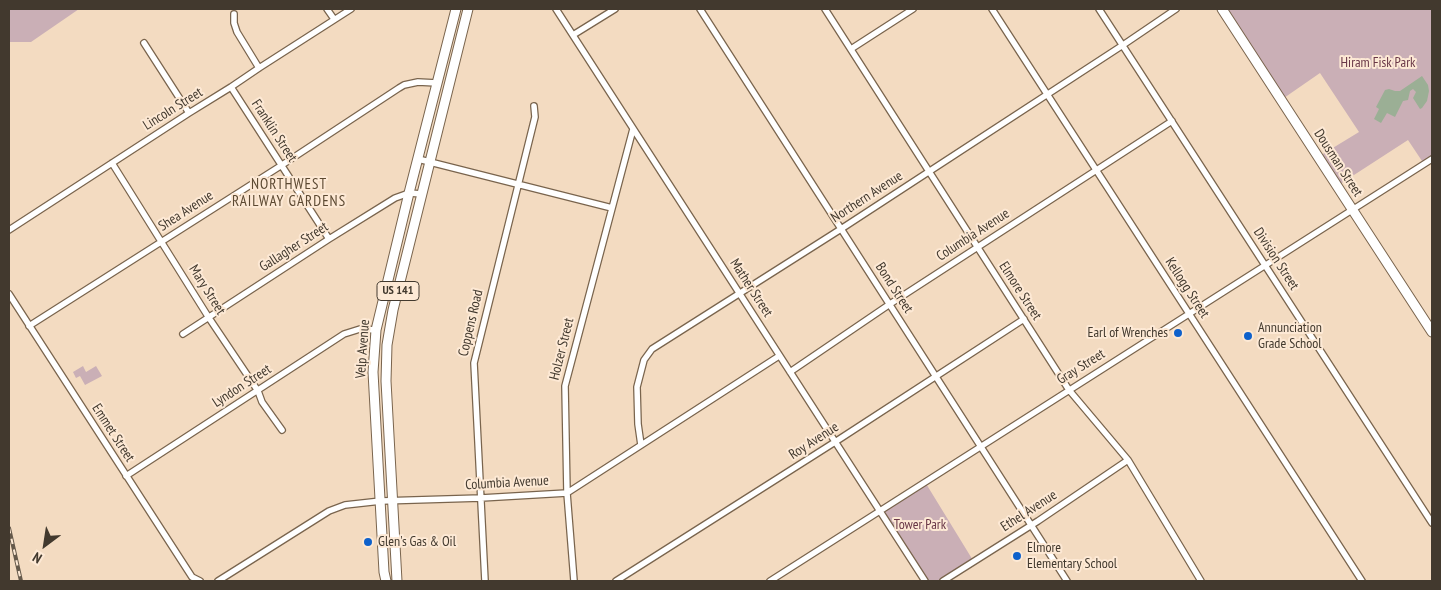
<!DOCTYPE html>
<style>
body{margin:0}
#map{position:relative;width:1441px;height:590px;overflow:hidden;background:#f3dbc1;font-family:"PT Sans Narrow",sans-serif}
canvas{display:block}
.frame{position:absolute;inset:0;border:10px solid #42392e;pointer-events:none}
.north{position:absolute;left:20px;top:520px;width:50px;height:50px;-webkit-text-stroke:4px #fde9d5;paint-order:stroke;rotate:211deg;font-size:14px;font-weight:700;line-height:20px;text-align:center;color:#42392e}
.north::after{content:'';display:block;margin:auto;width:18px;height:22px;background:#42392e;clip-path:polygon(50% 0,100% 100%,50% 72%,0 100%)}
</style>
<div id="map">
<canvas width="1441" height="590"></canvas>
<div class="frame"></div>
<div class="north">N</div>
</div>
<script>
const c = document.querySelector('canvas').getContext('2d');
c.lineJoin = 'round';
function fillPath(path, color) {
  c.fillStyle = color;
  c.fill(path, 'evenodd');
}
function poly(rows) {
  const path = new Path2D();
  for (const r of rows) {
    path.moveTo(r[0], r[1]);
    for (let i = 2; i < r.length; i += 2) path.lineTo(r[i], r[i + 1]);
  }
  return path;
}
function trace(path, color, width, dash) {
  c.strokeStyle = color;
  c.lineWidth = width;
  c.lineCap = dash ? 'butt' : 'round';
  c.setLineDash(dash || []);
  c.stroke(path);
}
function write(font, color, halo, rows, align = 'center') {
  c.font = font + ' "PT Sans Narrow",sans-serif';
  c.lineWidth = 4;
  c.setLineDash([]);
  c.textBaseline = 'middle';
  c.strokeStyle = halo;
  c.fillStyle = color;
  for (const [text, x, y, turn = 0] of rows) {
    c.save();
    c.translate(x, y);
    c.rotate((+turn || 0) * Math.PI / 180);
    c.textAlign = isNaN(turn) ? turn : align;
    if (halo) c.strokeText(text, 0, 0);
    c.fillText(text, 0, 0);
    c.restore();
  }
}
fillPath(poly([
 [9,9,79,9,31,42,9,42],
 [1222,9,1432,9,1432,159,1424,164,1408,140,1337,186,1318,157,1359,132,1320,73,1281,100],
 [83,366,86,372,96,366,102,376,85,385,80,376,76,378,73,372],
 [925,482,974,562,943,581,925,581,879,511]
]), '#caafb6');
fillPath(poly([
 [1422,76,1428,85,1429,91,1427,101,1422,108,1420,109,1413,98,1416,92,1413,89,1410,91,1408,100,1403,101,1395,117,1387,113,1381,123,1374,119,1379,109,1376,107,1385,90,1389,89,1395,91,1400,91]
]), '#9baf95');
const street = poly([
 [327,9,334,19],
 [556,9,925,581],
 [700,9,1067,581],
 [825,9,1069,390,1128,460,1201,581],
 [992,9,1362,581],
 [1099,9,1432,523],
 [234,14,234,23,237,32,259,68],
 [573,35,615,9],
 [144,43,189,113],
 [851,49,913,9],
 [231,87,329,239],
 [418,159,612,208],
 [112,163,209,318,258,391,262,402,282,430],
 [9,230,189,113,231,87,259,68,351,9],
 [9,294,192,577,200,581],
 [29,326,282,165,399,88,404,85,418,82,437,83],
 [183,334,329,239,395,198,409,193,422,194],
 [790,372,890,304,1172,121],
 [641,445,638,424,637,387,644,360,652,349,841,229,1123,45,1176,9],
 [126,476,344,334,360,329,376,330],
 [218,581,329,511,345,505,381,501,481,498,567,493,779,356],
 [485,581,474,363,535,117,534,106],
 [574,581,567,493,565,386,633,129],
 [616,581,835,442,1024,319],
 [770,581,1432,159],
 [943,581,1038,521,1128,460]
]);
const secondary = poly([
 [1222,9,1432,332]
]);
const primary = poly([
 [386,581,384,572,373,372,376,330,409,193,456,9],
 [397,581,386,381,387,345,393,310,468,9]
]);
trace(street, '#79644d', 8);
trace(secondary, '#79644d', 11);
trace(primary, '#79644d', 11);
trace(street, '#fff', 5.5);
trace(secondary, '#fff', 9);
trace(primary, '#fff', 9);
const rail = poly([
 [9,528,21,581]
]);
trace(rail, '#65594b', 4);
trace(rail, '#fde9d5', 2, [5.5]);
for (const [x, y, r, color] of [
 [1178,333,5,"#0e61cb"],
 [1248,336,5,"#0e61cb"],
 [368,542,5,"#0e61cb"],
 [1017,556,5,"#0e61cb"]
]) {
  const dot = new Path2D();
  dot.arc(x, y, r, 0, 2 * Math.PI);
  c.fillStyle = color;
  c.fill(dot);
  trace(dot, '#fde9d5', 2);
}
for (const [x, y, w] of [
 [398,291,42]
]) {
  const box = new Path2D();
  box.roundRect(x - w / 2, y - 9.5, w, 19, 4);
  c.fillStyle = '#fde9d5';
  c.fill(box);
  trace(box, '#42392e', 1);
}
write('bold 12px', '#42392e', null, [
 ["US 141",398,291]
]);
write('14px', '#693747', '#fde9d5', [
 ["Hiram Fisk Park",1378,63],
 ["Tower Park",920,525]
]);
write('14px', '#42392e', '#fde9d5', [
 ["Lincoln Street",173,109,-32],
 ["Franklin Street",274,131,57],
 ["Dousman Street",1338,163,57],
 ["Northern Avenue",867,197,-33],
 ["Shea Avenue",186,211,-33],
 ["Columbia Avenue",973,235,-33],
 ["Gallagher Street",294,247,-33],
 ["Division Street",1276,259,57],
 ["Mather Street",751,288,57],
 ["Bond Street",894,288,57],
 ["Kellogg Street",1187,288,57],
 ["Mary Street",207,290,58],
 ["Elmore Street",1020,291,57],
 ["Coppens Road",471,323,-77],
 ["Velp Avenue",363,349,-86],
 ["Holzer Street",562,349,-76],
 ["Gray Street",1081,367,-32],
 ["Lyndon Street",242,386,-33],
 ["Emmet Street",113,433,57],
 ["Roy Avenue",814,441,-33],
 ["Columbia Avenue",507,483,-3],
 ["Ethel Avenue",1029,511,-33]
]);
write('14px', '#42392e', '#fde9d5', [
 ["Annunciation",1258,328],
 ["Grade School",1258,344],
 ["Earl of Wrenches",1168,333,"right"],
 ["Glen's Gas & Oil",378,542],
 ["Elmore",1027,548],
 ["Elementary School",1027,564]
], 'left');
c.letterSpacing = '1px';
write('15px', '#5c4932', '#fde9d5', [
 ["NORTHWEST",289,185],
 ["RAILWAY GARDENS",289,202]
]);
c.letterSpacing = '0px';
</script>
